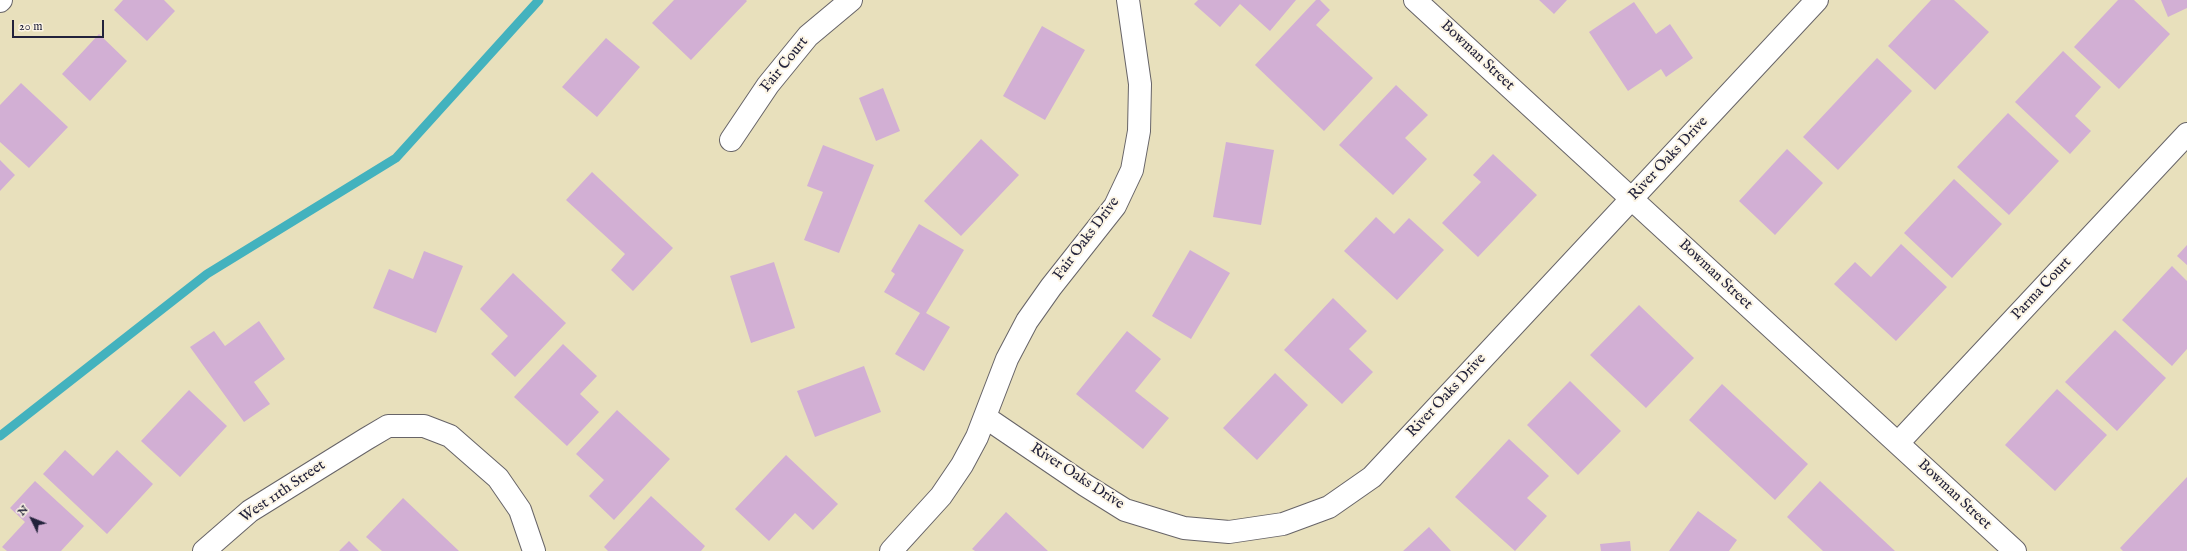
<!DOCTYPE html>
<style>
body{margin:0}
#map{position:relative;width:2187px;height:551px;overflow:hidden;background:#e8e0bc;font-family:"IM FELL English",serif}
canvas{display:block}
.north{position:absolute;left:12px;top:499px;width:40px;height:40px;-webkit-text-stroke:3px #fcf5e5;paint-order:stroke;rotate:313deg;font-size:11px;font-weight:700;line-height:16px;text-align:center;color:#22223b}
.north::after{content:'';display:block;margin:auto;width:14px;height:18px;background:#22223b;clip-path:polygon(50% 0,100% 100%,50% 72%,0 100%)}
.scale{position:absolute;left:12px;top:20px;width:92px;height:18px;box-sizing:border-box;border:2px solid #22223b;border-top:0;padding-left:5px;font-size:12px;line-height:14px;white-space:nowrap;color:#22223b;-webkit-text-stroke:3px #fcf5e5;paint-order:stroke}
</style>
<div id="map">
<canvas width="2187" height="551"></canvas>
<div class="north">N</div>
<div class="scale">20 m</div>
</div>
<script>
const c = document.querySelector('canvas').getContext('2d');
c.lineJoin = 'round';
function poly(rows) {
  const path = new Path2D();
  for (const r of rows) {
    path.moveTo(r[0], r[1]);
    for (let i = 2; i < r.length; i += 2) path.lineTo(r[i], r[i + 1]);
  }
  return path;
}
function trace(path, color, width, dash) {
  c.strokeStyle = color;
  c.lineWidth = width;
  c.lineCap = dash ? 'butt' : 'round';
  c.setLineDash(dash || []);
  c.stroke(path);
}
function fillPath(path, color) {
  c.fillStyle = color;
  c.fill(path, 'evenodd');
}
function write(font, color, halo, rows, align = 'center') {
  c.font = font + ' "IM FELL English",serif';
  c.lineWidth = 4;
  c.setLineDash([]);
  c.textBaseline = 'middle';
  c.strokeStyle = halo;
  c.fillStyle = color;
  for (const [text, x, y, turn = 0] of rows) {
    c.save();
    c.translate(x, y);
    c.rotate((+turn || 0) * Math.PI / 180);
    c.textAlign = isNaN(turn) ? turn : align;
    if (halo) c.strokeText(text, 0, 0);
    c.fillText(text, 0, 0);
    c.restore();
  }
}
trace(poly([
 [0,436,207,274,396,158,539,0]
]), '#43b2be', 9);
fillPath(poly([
 [123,0,164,0,175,11,147,41,114,10],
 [674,0,746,0,747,1,691,60,652,23],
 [1198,0,1296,0,1270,31,1240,4,1220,27,1194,4],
 [1316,0,1320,0,1330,10,1316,25,1373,78,1324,131,1255,65],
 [1539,0,1567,0,1554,14],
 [1931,0,1954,0,1989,32,1935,90,1888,46],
 [2118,0,2134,0,2170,34,2119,89,2074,47],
 [2161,0,2187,0,2187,8,2168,17],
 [1634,2,1656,34,1670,24,1693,58,1666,77,1661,69,1628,91,1589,32],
 [1042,26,1085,50,1045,120,1003,96],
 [99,34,127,61,90,101,62,74],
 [606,38,640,67,597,117,562,87],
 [2063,51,2101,87,2075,116,2091,131,2070,154,2015,102],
 [1877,58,1912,91,1838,170,1803,137],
 [21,83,68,127,29,168,0,142,0,105],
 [1396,85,1428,115,1405,138,1427,159,1393,195,1339,145],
 [883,88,900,131,876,141,859,98],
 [2008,113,2059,161,2009,215,1957,167],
 [981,139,1019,175,961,236,924,201],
 [1226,142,1274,150,1261,225,1213,217],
 [823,145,874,165,839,253,804,240,823,192,807,186],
 [1787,149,1823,183,1775,235,1739,201],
 [1493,154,1537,195,1478,257,1442,223,1481,182,1473,175],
 [0,160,15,175,0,191],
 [592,172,673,248,633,291,611,270,625,254,566,200],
 [1954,179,2002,224,1952,278,1904,233],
 [1376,217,1394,234,1409,218,1444,250,1397,300,1344,251],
 [919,224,964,250,926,313,950,327,924,371,895,354,920,313,884,292,895,274,891,271],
 [1901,244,1947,287,1896,341,1834,284,1855,262,1871,277],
 [2187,245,2187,265,2177,256],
 [1190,250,1230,273,1191,339,1152,316],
 [424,251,463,266,436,333,373,308,389,269,413,279],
 [774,262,795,328,751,343,730,276],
 [2172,266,2187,281,2187,349,2172,366,2122,320],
 [513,273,566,323,515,377,491,354,508,336,480,309],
 [1333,298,1367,331,1349,349,1373,372,1342,404,1284,350],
 [1639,305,1694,358,1646,408,1590,355],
 [259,321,285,359,254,382,270,404,244,422,190,347,214,331,225,346],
 [2115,330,2166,378,2117,431,2065,382],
 [1127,331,1161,359,1135,391,1169,418,1143,449,1076,394],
 [563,344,597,376,580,394,599,412,567,446,514,397],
 [864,366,881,412,815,437,797,391],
 [1275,373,1308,405,1257,460,1223,428],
 [1570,381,1621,431,1578,475,1527,425],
 [1722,384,1808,464,1775,500,1689,420],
 [2057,389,2107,435,2055,491,2005,445],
 [189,390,227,426,180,477,141,441],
 [617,410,670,459,614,520,589,496,604,480,576,454],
 [1509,439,1549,476,1527,498,1547,516,1515,551,1455,497],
 [65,450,93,476,117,450,153,484,107,534,43,474],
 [786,455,838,504,813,530,795,513,769,541,735,509],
 [2187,477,2187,551,2123,551,2120,548],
 [35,481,84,526,61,551,7,551,2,547,25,522,10,508],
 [1820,481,1895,551,1823,551,1787,517],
 [651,496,705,546,701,551,608,551,604,547],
 [403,498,459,551,382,551,366,537],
 [1698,511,1737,540,1729,551,1669,551],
 [1006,512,1048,551,975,551,972,549],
 [1429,527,1451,551,1403,551],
 [349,541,359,551,339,551],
 [1630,541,1631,551,1601,551,1600,544]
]), '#d2afd4');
const minor = poly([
 [1415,0,2015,551],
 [0,1,1,0],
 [731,140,768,85,808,36,851,0],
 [985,417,1085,485,1125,510,1184,528,1229,532,1283,524,1329,507,1372,477,1817,0],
 [1898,443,2187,134],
 [204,551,250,511,366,439,388,426,424,426,450,436,498,478,520,510,534,551],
 [891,551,941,496,962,465,977,437,1007,359,1027,321,1051,287,1115,206,1132,170,1139,131,1140,84,1128,0]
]);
trace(minor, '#676468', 24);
trace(minor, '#fff', 22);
write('15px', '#22223b', '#fcf5e5', [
 ["Bowman Street",1477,56,43],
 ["Fair Court",785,65,-51],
 ["River Oaks Drive",1669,159,-47],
 ["Fair Oaks Drive",1087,239,-53],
 ["Bowman Street",1715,275,43],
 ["Parma Court",2042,289,-47],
 ["River Oaks Drive",1447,396,-47],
 ["River Oaks Drive",1077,477,33],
 ["West 11th Street",283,492,-34],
 ["Bowman Street",1954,495,43]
]);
</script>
